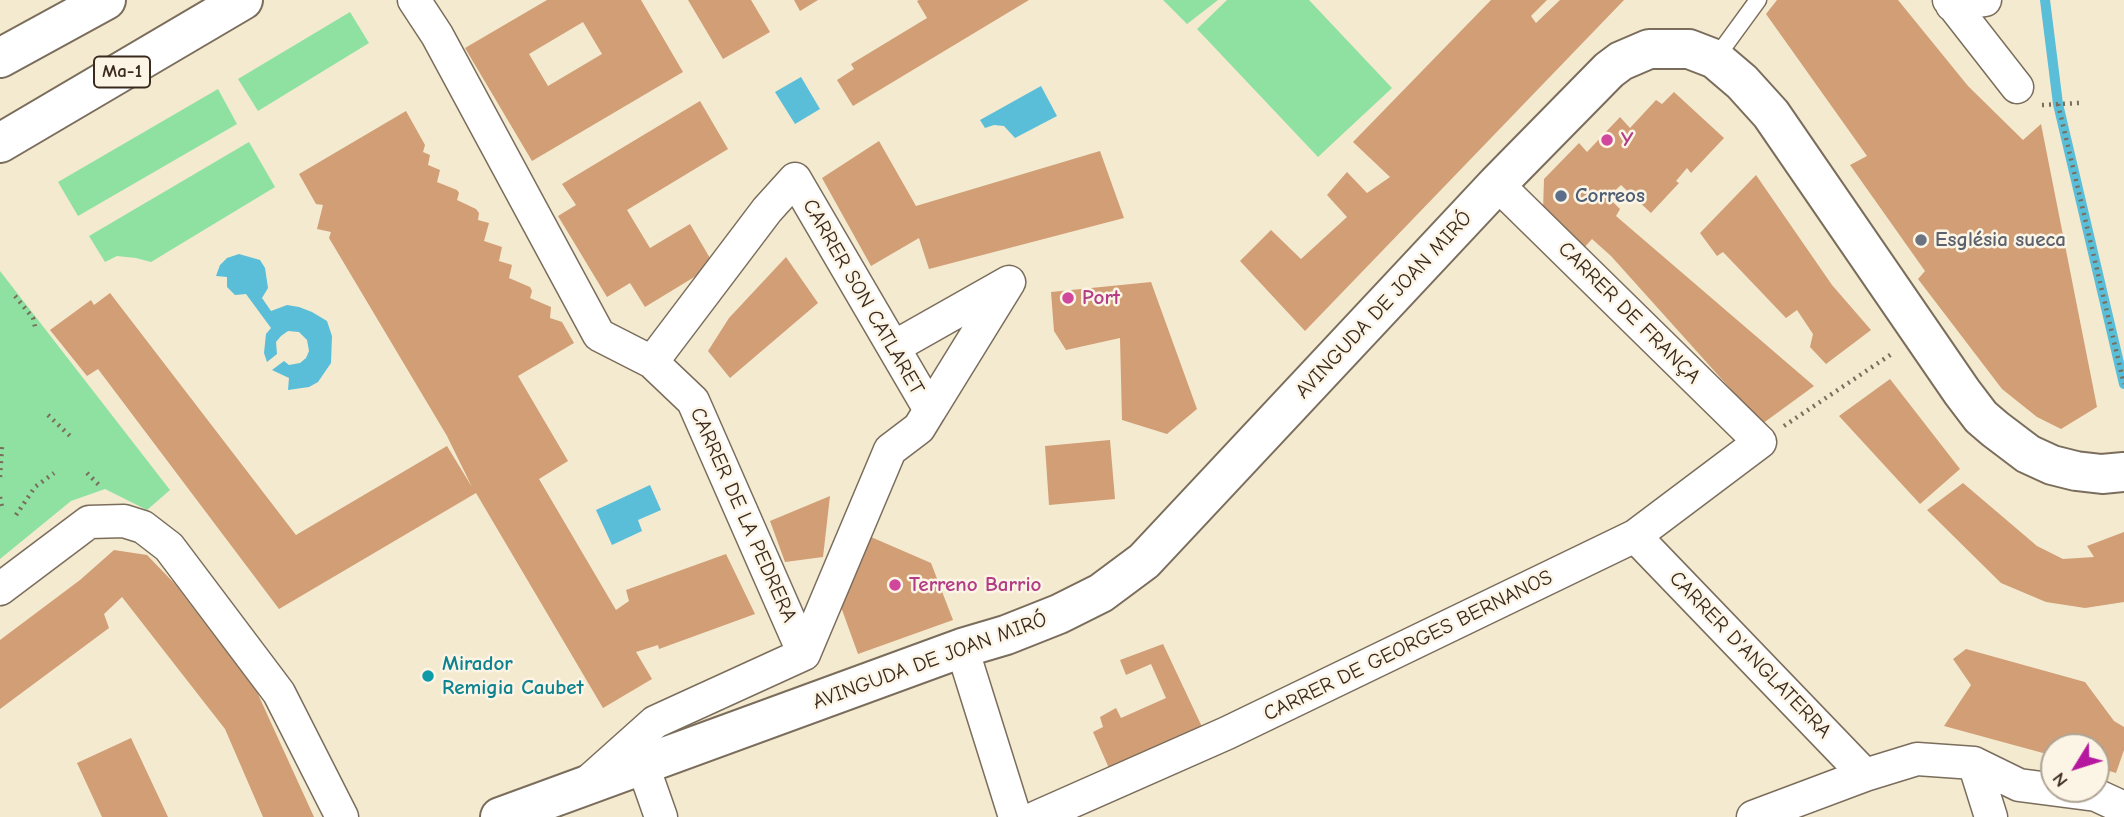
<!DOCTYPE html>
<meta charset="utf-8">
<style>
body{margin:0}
#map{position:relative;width:2124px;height:817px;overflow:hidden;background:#f3ead0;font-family:"Comic Neue",sans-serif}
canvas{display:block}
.north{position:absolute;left:2040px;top:733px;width:70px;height:70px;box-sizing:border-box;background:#fcf5e5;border:2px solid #afa495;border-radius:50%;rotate:232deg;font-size:19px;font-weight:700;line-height:28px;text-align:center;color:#3b2a1e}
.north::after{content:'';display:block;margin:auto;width:24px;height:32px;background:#b5179e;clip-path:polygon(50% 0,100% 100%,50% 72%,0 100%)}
</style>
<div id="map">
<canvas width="2124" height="817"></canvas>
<div class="north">N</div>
</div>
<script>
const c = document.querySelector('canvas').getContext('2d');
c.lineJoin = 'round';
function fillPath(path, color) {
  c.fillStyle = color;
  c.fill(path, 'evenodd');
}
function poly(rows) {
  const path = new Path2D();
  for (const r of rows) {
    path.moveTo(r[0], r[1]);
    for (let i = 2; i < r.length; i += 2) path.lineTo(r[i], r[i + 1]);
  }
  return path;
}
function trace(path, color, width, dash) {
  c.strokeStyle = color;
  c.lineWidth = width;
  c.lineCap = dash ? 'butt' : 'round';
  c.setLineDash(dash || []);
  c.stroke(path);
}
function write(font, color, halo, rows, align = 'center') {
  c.font = font + ' "Comic Neue",sans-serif';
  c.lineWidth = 5;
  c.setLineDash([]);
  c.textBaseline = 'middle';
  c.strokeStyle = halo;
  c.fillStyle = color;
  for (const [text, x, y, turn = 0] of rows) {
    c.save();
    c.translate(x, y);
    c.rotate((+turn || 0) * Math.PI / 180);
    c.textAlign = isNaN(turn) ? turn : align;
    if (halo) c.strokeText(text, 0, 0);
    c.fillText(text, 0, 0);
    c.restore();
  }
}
fillPath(poly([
 [1163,0,1218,0,1187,24],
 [1227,0,1309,0,1392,88,1318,157,1197,29],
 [350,12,369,43,258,111,238,79],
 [218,89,237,124,78,216,58,182],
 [249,142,275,187,151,262,136,258,117,256,105,262,89,236],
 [0,271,170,490,147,510,105,489,71,501,0,559]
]), '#8ee1a1');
fillPath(poly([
 [801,77,820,109,795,124,775,92],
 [1041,86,1057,116,1015,138,1004,126,994,125,985,128,980,120],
 [239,254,260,260,265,268,268,288,262,298,271,311,287,305,299,307,312,312,327,321,332,336,331,363,318,382,309,387,288,390,289,378,272,370,284,361,289,365,300,363,306,358,309,351,307,340,299,332,288,331,281,336,276,342,277,354,267,362,264,353,266,334,271,328,246,294,235,295,227,287,227,277,216,276,220,265,227,258],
 [650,485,661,510,638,520,642,531,612,545,596,510]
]), '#5abed8');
trace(poly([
 [2045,0,2058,104,2124,384]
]), '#5abed8', 10);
fillPath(poly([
 [547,0,641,0,683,72,532,161,465,48],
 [583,22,602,54,548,86,529,54],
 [688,0,751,0,770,32,723,59],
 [794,0,818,0,800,11],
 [919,0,1029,0,853,106,837,80,854,69,851,64,927,18,917,1],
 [1491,0,1547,0,1531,16,1536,23,1560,0,1624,0,1305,331,1240,261,1271,230,1301,259,1347,217,1327,195,1347,172,1367,193,1390,177,1353,142],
 [1777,0,1898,0,1968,86,2023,140,2041,124,2097,407,2061,429,2037,417,2002,389,1918,279,1925,271,1850,165,1867,156,1766,14],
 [1674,92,1724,138,1691,173,1687,168,1676,181,1679,183,1651,213,1621,185,1608,197,1620,209,1616,216,1814,386,1762,424,1611,256,1592,239,1582,250,1543,211,1544,179,1579,143,1587,152,1620,117,1630,128,1656,100,1662,104],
 [700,101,728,149,627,210,650,248,690,224,714,265,645,307,630,283,607,297,558,216,576,205,562,184],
 [406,111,425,145,423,152,430,155,428,165,440,170,437,182,457,190,459,193,457,200,476,209,479,213,478,220,489,223,484,241,502,247,499,261,512,265,509,278,530,287,532,291,530,298,551,307,550,318,562,322,574,343,518,376,568,461,539,479,616,610,629,601,626,590,726,554,755,614,659,649,658,645,636,652,652,679,603,708,476,493,279,609,98,369,87,376,50,330,91,300,94,305,110,293,296,535,447,446,472,487,447,436,329,238,331,232,317,229,323,205,316,204,299,174],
 [879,141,916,206,1100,151,1124,218,929,269,919,238,871,266,822,178],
 [1756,175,1832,285,1871,330,1826,364,1810,347,1813,334,1797,310,1786,318,1723,252,1717,256,1700,233],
 [786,257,818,303,730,378,708,351,729,318],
 [1151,282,1197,409,1167,434,1122,420,1120,338,1066,350,1054,331,1051,292],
 [1890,379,1960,469,1920,504,1839,416],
 [1110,440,1115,499,1049,505,1045,446],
 [1963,483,2037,546,2063,559,2094,557,2087,546,2124,532,2124,602,2085,608,2046,602,2001,583,1927,510],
 [830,496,823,557,785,562,770,521],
 [871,537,931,563,953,620,858,654,841,607],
 [114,550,147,555,175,584,257,692,314,817,263,817,225,729,122,597,104,614,109,628,0,709,0,640,80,580],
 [1163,644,1204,731,1112,775,1093,732,1103,727,1100,717,1116,708,1121,718,1166,698,1151,664,1126,675,1120,660],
 [1966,649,2085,682,2114,721,2124,727,2124,750,2116,773,2096,767,2096,747,2054,747,2054,756,1944,726,1971,685,1953,659],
 [131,738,168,817,102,817,77,763]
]), '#d19e76');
const lane = poly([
 [1715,59,1758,0]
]);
const street = poly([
 [414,0,437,35,599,335,652,362,693,401,804,654,655,722,589,781],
 [1949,0,2017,87],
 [1952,5,1985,0],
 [894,347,1009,282,930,410],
 [652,362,767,210,795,179,930,410,919,428,890,450,804,654],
 [1635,536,1865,775],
 [0,589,89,522,124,521,143,527,169,547,279,693,342,817],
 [962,648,1015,817],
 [1974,763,1991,817],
 [643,766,661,817],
 [1037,817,1227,733,1635,536,1760,442,1497,184],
 [1753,817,1865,775,1917,759,1974,763,2019,785,2096,795,2124,808]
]);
const secondary = poly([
 [500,817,962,648,1006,635,1059,614,1101,593,1144,561,1497,184,1609,70,1621,61,1649,49,1689,49,1715,59,1742,82,1771,114,1962,392,1981,417,1995,429,2028,454,2052,465,2076,471,2102,474,2124,472]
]);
const highway = poly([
 [0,58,106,0],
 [0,143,243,0]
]);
trace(lane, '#7b6d5c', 19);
trace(street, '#7b6d5c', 35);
trace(secondary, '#7b6d5c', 42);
trace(highway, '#7b6d5c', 42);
trace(poly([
 [2058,104,2124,384],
 [2042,105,2079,103],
 [15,296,33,318,36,331],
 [48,415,70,436],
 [1784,426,1893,353],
 [87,473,100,486],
 [0,477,2,445],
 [0,497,2,507],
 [16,515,35,487,54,473]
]), '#7b6d5c', 4.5, [2, 5]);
trace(lane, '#fff', 16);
trace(street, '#fff', 32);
trace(secondary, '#fff', 38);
trace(highway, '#fff', 38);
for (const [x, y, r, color] of [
 [1607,140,7,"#d1479c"],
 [1561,196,7,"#5c6f8a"],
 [1921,240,7,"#6b7280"],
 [1068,298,7,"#d1479c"],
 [895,585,7,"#d1479c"],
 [428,676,7,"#0f9aa8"]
]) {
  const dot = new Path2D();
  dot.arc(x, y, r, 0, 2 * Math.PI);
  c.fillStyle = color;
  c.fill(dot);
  trace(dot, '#fcf5e5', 2.5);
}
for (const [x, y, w] of [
 [122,72,56]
]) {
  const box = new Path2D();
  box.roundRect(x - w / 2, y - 15.5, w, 31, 5);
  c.fillStyle = '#fcf5e5';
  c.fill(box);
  trace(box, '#3b2a1e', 2);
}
write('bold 19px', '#3b2a1e', null, [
 ["Ma-1",122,72]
]);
write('bold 21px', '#b23c85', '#fcf5e5', [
 ["Y",1621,140],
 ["Port",1082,298],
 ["Terreno Barrio",909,585]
], 'left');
write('bold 21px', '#4e5e75', '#fcf5e5', [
 ["Correos",1575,196]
], 'left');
write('bold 21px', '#5b616d', '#fcf5e5', [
 ["Església sueca",1935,240]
], 'left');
write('21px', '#3b2a1e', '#fcf5e5', [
 ["CARRER SON CATLARET",863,297,60],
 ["AVINGUDA DE JOAN MIRÓ",1384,305,-47],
 ["CARRER DE FRANÇA",1629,313,45],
 ["CARRER DE LA PEDRERA",743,515,66],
 ["CARRER DE GEORGES BERNANOS",1408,646,-26],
 ["CARRER D'ANGLATERRA",1750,655,46],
 ["AVINGUDA DE JOAN MIRÓ",930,661,-20]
]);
write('bold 21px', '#0d838f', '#fcf5e5', [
 ["Mirador",442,664],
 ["Remigia Caubet",442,688]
], 'left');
</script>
